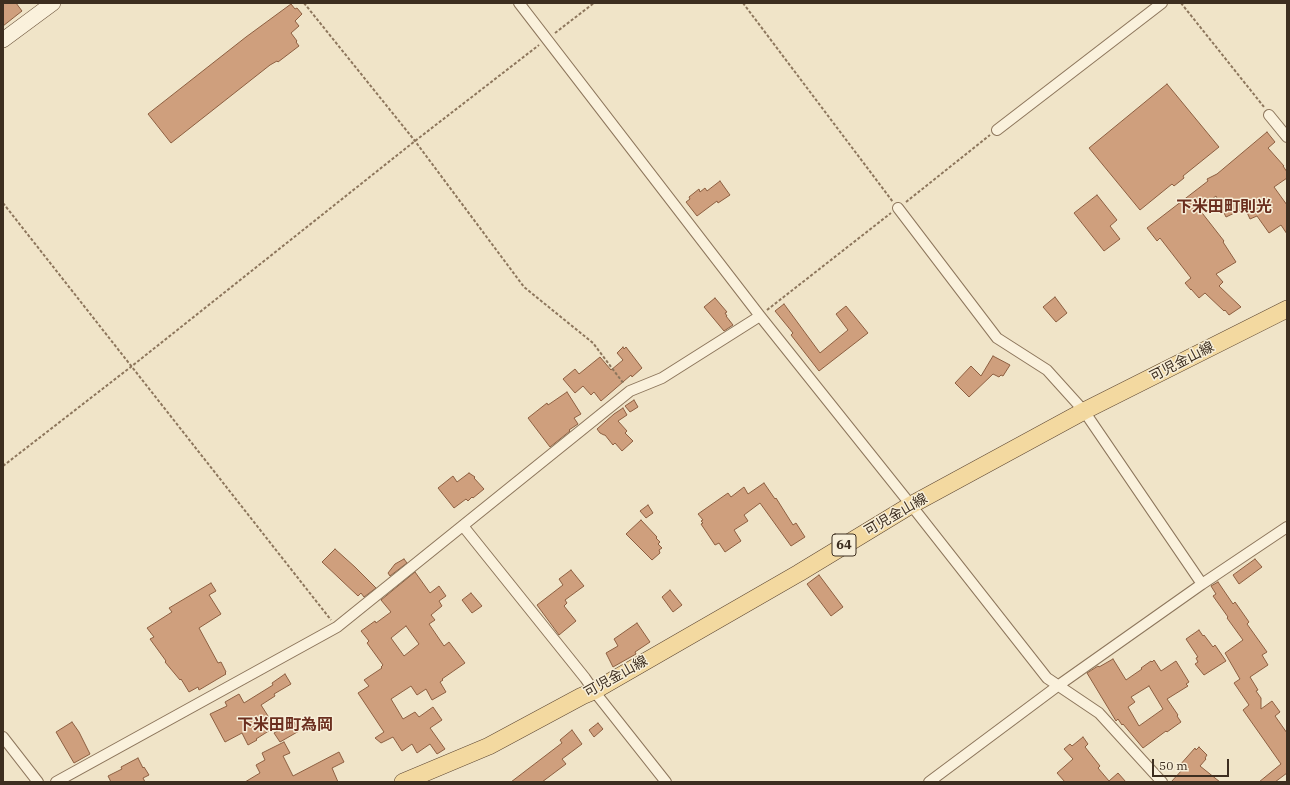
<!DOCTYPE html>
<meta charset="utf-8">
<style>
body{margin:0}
#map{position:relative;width:1290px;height:785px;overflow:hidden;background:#f0e4c8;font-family:"IBM Plex Serif",serif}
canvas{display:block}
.frame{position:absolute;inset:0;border:4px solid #3d2e20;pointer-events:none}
.scale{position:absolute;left:1152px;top:759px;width:77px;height:18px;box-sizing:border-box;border:2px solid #3d2e20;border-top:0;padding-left:5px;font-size:12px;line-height:14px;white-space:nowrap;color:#3d2e20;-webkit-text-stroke:3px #f7eed8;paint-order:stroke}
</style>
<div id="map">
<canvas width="1290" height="785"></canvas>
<div class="frame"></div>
<div class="scale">50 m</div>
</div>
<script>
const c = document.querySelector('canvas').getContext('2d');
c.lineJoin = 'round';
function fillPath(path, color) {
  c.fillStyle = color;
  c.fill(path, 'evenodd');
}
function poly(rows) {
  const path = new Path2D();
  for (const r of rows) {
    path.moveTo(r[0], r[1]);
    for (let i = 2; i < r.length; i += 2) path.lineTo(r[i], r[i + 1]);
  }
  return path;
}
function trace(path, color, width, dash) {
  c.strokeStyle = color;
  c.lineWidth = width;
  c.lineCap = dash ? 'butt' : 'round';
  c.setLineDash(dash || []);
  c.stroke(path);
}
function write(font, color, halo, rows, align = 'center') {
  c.font = font + ' "IBM Plex Serif","Noto Sans JP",serif';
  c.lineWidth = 3;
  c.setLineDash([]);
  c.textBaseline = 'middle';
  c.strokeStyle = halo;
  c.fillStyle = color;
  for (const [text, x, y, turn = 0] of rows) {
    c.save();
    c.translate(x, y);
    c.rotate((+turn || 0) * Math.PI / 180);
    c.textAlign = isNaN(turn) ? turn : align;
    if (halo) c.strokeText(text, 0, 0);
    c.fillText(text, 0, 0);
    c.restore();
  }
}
const building = poly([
 [3,3,16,3,22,11,3,26,3,3],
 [291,4,295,9,297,8,302,14,295,21,299,26,291,33,297,41,296,42,299,46,278,62,277,61,270,65,171,143,148,114,246,37,291,4],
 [1167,84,1219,147,1183,176,1184,178,1174,186,1172,184,1140,210,1089,148,1167,84],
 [1267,132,1275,142,1268,148,1284,166,1283,166,1287,172,1287,178,1274,187,1287,205,1287,234,1281,225,1269,233,1257,216,1250,219,1245,208,1226,217,1216,196,1199,209,1224,241,1223,242,1236,262,1216,274,1223,282,1219,286,1241,307,1229,315,1225,310,1224,311,1205,293,1199,298,1191,289,1191,290,1185,283,1191,278,1160,238,1157,241,1147,228,1208,181,1207,179,1217,174,1267,132],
 [720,181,730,195,718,203,717,201,697,216,686,202,690,199,689,197,699,189,700,192,705,188,707,191,720,181],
 [1097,195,1117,220,1110,226,1120,239,1104,251,1074,213,1097,195],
 [1055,297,1067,313,1056,322,1043,307,1055,297],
 [715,298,727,312,725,313,727,316,726,316,733,325,724,331,704,307,715,298],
 [784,304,820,353,848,330,836,314,846,306,868,333,819,371,791,335,793,333,775,311,784,304],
 [623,347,624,349,626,347,642,368,632,377,631,375,601,401,594,392,591,395,583,386,575,393,563,379,575,369,579,374,600,357,611,370,623,360,617,353,623,347],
 [993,356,1010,365,1003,376,1001,375,999,377,993,374,969,397,955,383,971,366,981,376,993,356],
 [567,392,581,414,574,418,578,424,569,430,570,431,550,447,528,418,547,403,548,405,567,392],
 [634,400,638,407,630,412,625,406,634,400],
 [623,408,627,415,618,421,627,431,625,433,633,441,622,451,615,443,613,445,605,435,604,435,600,433,597,429,614,414,623,408],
 [469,473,475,477,474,478,484,489,473,498,472,497,468,501,466,499,454,508,438,488,453,476,457,482,469,473],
 [764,483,775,499,776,498,793,525,796,523,805,537,791,546,760,503,744,515,748,521,734,530,741,541,725,552,719,543,715,545,701,524,703,523,701,521,703,520,698,514,728,493,731,497,744,487,748,494,764,483],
 [648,505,653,513,646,518,640,511,648,505],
 [641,520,657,537,656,538,660,542,658,544,662,548,659,550,660,553,652,560,626,534,641,520],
 [335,549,355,567,376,588,364,597,361,593,358,596,322,562,335,549],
 [404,559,407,563,390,576,388,573,395,564,404,559],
 [1255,559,1262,567,1239,584,1233,575,1255,559],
 [571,570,584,586,565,600,567,603,564,606,576,621,559,635,537,605,563,585,559,579,571,570],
 [415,572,430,593,439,586,446,596,439,601,442,606,431,615,435,620,429,624,444,646,449,642,465,663,442,679,443,680,440,682,446,692,432,700,426,689,417,695,411,686,391,699,403,719,415,712,419,717,433,707,442,720,430,728,445,749,437,754,430,744,417,753,412,744,402,751,393,737,381,743,375,738,384,732,358,693,369,686,364,680,382,668,381,667,383,665,367,643,369,641,361,631,375,621,376,623,391,612,381,600,415,572],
 [406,626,419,644,404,656,391,638,406,626],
 [819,575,843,607,831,616,807,584,819,575],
 [1218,582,1233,604,1235,602,1249,622,1247,624,1267,652,1262,655,1268,665,1250,677,1258,690,1256,691,1261,698,1261,709,1272,701,1280,712,1275,716,1287,733,1287,773,1275,782,1259,782,1281,764,1243,710,1249,705,1234,683,1240,679,1225,653,1243,640,1227,618,1228,617,1213,596,1216,594,1211,586,1218,582],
 [211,583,216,591,209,595,221,614,199,628,218,663,221,662,226,672,225,673,226,674,199,690,198,687,189,692,181,679,180,680,165,662,166,661,150,639,154,637,147,628,172,612,169,608,211,583],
 [670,590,682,605,673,612,662,597,670,590],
 [471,593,482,606,472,613,462,600,471,593],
 [637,623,650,642,635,652,636,654,613,667,606,653,618,646,614,639,637,623],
 [1199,630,1203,636,1204,635,1213,647,1215,645,1226,661,1204,675,1195,664,1198,662,1196,658,1198,657,1186,639,1199,630],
 [1113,659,1126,680,1142,669,1141,668,1151,661,1152,662,1154,660,1161,671,1176,661,1189,682,1186,684,1188,686,1167,699,1178,715,1177,716,1181,722,1167,732,1166,731,1143,748,1123,724,1122,725,1118,719,1116,721,1087,673,1098,666,1099,667,1113,659],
 [1149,686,1163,709,1139,726,1128,707,1135,702,1131,697,1149,686],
 [285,674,291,684,274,694,275,696,261,705,275,727,256,739,257,740,248,745,242,733,225,742,210,714,227,706,225,702,239,694,244,703,273,685,272,683,285,674],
 [72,722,79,732,90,754,74,763,56,732,72,722],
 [294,722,299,731,280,742,274,733,294,722],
 [598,723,603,729,594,737,589,730,598,723],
 [572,730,582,744,562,759,566,764,542,782,511,782,562,743,560,740,572,730],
 [1083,737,1088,744,1085,747,1100,766,1098,768,1109,781,1118,773,1126,782,1065,782,1057,773,1073,759,1064,749,1070,744,1072,746,1083,737],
 [284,742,290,753,283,756,293,776,339,752,344,762,332,768,338,782,245,782,260,773,256,765,265,760,262,753,284,742],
 [1199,747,1207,755,1205,758,1206,759,1200,766,1220,782,1171,782,1183,769,1179,766,1195,748,1196,750,1199,747],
 [138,758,143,768,144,767,149,775,143,778,145,782,111,782,108,776,122,769,121,767,138,758]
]);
fillPath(building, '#cf9f7d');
trace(building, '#8d5f41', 1);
const street = poly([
 [519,3,760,316,911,505,1047,678,1099,713,1162,782],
 [1269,115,1287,137],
 [997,130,1162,3],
 [898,208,997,338,1047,370,1084,411,1202,584],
 [463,526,585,678,594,691,666,782],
 [3,737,38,782],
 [56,782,337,627,630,391,662,378,760,316],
 [929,782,1059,685,1202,584,1287,527]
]);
const secondary = poly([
 [3,40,53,3]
]);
const primary = poly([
 [403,782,489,746,582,696,594,691,799,573,911,505,1084,411,1287,309]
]);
trace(street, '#8d765c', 12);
trace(secondary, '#6f573f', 16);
trace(primary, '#5b4430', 18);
trace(poly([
 [304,3,415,141,524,287,593,343,624,384],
 [743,3,893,202],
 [1181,3,1264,107],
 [555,33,594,3],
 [906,202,990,135],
 [3,203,331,620],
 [767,310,891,213],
 [3,466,132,366,415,141,539,45]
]), '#8d765c', 2, [3, 2]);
trace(street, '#faf1dc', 10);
trace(secondary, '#faf1dc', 15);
trace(primary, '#f3d9a0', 17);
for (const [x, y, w] of [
 [844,545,24]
]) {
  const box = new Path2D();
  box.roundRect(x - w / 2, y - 11, w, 22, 3);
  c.fillStyle = '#f7eed8';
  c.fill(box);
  trace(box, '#3d2e20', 1);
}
write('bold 13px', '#3d2e20', null, [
 ["64",844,545]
]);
write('14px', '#3d2e20', '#f7eed8', [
 ["可児金山線",1182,362,-27],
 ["可児金山線",896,515,-30],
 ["可児金山線",616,677,-29]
]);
write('bold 16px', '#6b2e1e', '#f7eed8', [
 ["下米田町則光",1224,207],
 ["下米田町為岡",285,725]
]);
</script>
